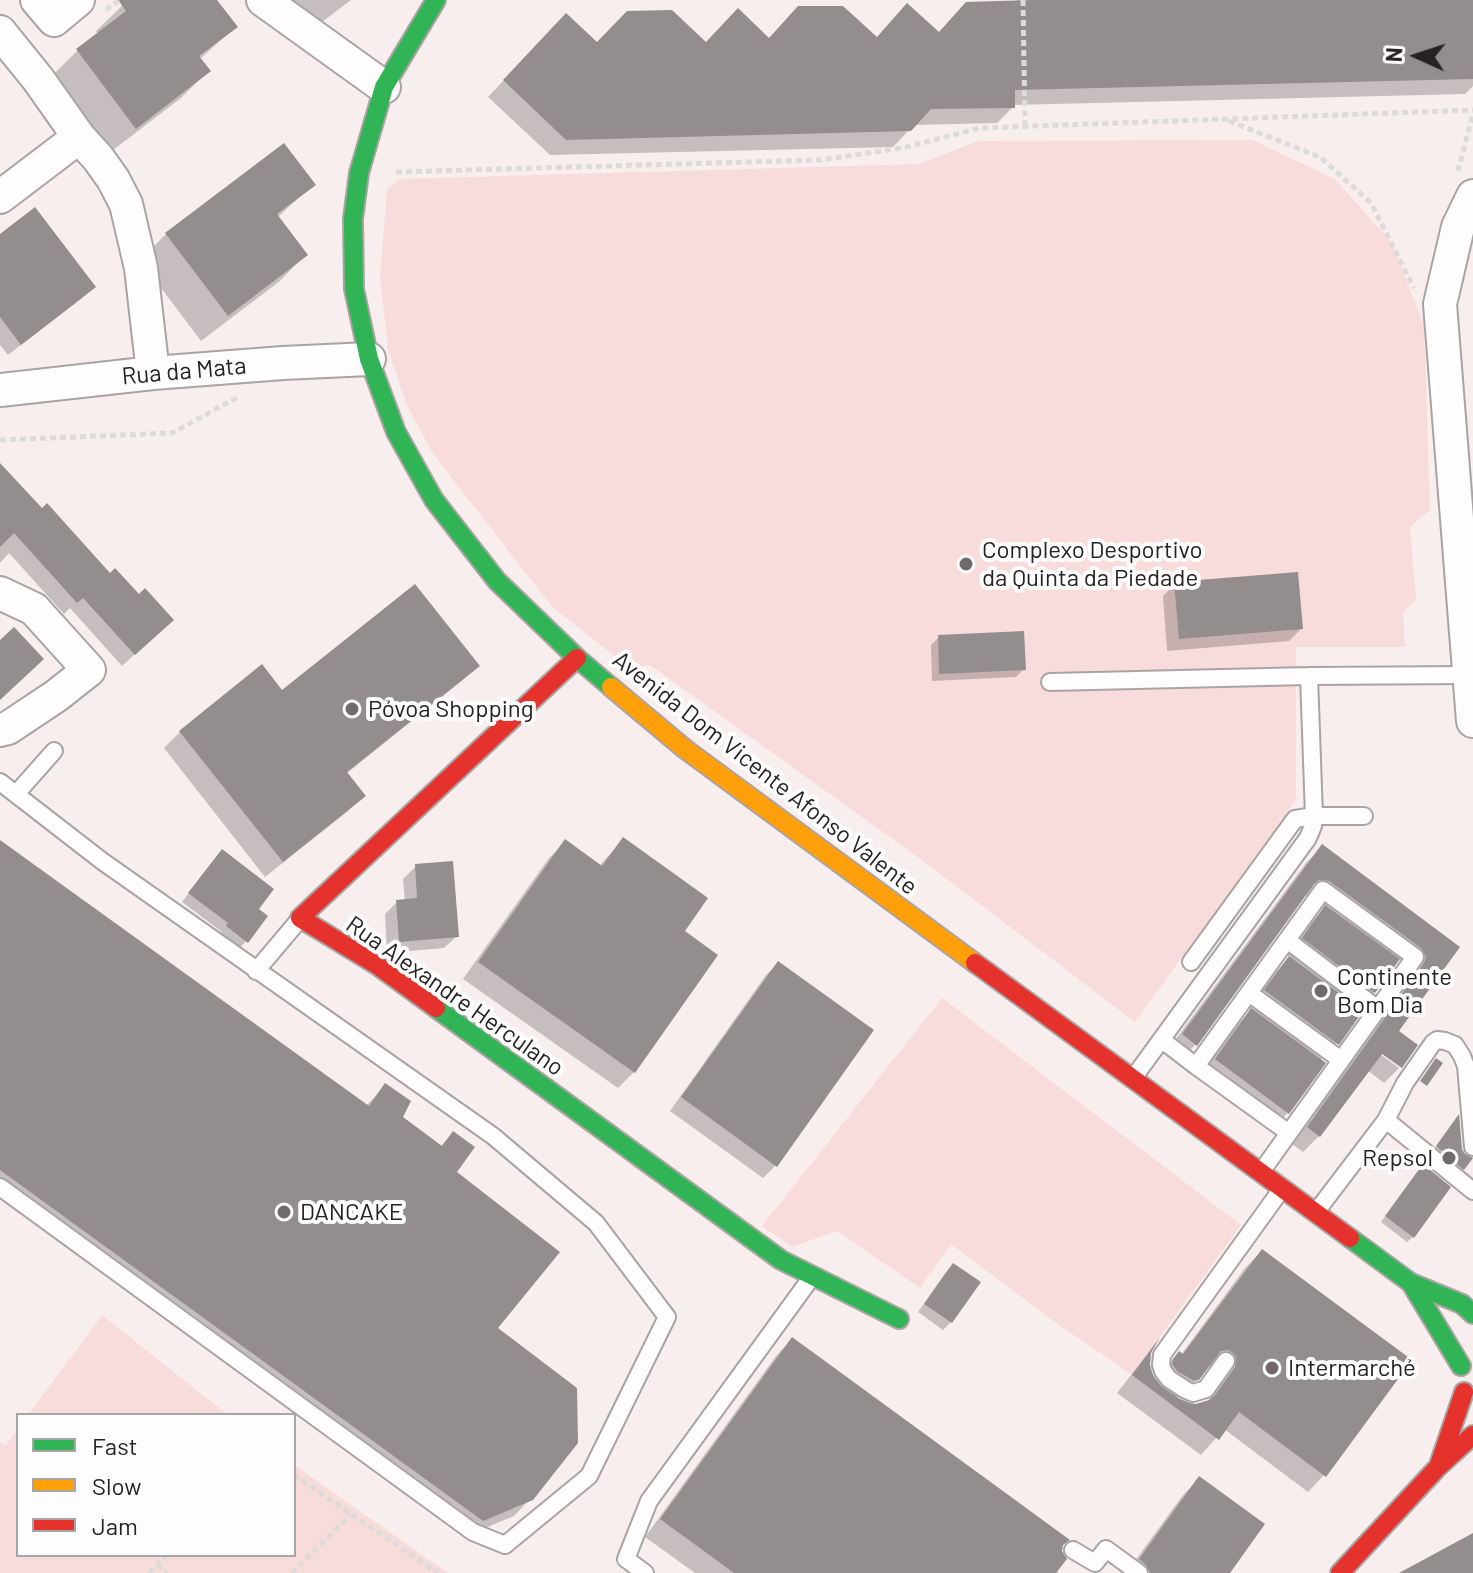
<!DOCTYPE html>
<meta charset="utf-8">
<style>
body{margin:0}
#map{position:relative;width:1473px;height:1573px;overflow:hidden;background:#f8eeee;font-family:Barlow,sans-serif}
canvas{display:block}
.legend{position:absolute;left:16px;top:1413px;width:280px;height:144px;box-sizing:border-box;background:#fdfdfd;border:2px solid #a7a5a5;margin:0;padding:10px 14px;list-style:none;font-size:24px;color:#272121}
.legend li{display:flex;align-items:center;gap:16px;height:40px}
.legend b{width:40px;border:2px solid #a7a5a5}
.north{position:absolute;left:1377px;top:16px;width:80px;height:80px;-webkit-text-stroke:6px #fdfdfd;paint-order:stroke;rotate:273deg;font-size:22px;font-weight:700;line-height:32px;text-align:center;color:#272121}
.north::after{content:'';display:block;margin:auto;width:28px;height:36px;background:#272121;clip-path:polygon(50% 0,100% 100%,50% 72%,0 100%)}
</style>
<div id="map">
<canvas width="1473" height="1573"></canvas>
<ul class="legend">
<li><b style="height:10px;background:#30b455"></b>Fast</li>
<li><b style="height:10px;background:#ff9f0a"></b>Slow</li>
<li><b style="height:10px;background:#e5322d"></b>Jam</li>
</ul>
<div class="north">N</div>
</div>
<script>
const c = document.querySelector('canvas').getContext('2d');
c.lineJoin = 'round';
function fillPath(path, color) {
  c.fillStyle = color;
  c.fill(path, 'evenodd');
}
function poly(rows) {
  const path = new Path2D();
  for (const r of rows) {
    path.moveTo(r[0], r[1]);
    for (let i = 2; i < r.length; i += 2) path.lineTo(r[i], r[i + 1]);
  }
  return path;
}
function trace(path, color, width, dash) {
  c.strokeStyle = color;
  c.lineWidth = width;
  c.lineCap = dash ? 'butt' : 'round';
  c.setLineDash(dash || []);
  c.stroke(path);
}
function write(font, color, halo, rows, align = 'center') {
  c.font = font + ' Barlow,sans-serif';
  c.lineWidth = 8;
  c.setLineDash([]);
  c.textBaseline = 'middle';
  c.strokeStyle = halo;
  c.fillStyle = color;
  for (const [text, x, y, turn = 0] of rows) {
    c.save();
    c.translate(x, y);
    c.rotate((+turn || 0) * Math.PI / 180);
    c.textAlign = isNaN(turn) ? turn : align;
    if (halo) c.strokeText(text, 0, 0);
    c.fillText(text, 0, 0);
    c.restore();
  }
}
fillPath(poly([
 [1252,140,1335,179,1392,243,1424,326,1430,510,1410,527,1416,600,1403,612,1405,647,1296,647,1296,800,1135,1022,919,858,650,665,629,667,552,607,433,454,406,403,388,349,380,277,387,190,400,179,919,164,978,141],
 [942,998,1241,1225,1132,1375,1059,1325,951,1244,920,1288,837,1231,792,1247,762,1226],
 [102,1315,228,1415,28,1415],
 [18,1429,18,1555,294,1555,294,1465,448,1573,0,1573,0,1442,6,1445]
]), '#f8dcdb');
fillPath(poly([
 [128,0,215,0,235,27,199,60,208,71,181,98,108,154,51,77,77,51,98,35,96,31],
 [273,0,351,0,301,38],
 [1017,0,1473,0,1473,86,1465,94,1013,105,1013,107,997,123,914,125,893,147,550,155,488,97,551,31,597,44,705,44,768,40,876,39,939,34,1017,3],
 [313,184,277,218,305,255,280,281,201,341,140,260,166,234],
 [0,237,93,287,81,299,8,355,0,345],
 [0,466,42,511,159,632,122,666,70,608,64,614,9,553,0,563],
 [1175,584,1301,629,1289,641,1167,651,1163,596],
 [939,637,1024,669,1016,677,932,681,931,645],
 [477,666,460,682,346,774,363,796,347,812,265,877,164,748,180,732,282,692],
 [623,840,682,932,634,1072,618,1088,463,979,549,858,565,842,599,866],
 [0,843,366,1106,385,1086,400,1117,440,1147,453,1134,454,1173,496,1328,531,1498,514,1516,466,1536,0,1198],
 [1322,847,1458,947,1373,1049,1399,1068,1384,1083,1367,1070,1319,1136,1303,1152,1292,1144,1408,982,1411,975,1406,964,1398,958,1374,992,1357,1009,1337,1043,1320,1061,1288,1113,1271,1129,1200,1076,1235,1027,1252,1010,1249,1008,1273,975,1290,957,1287,955,1309,924,1327,907,1313,897,1303,895,1196,1044,1180,1060,1167,1051,1306,863],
 [214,860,256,909,246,941,239,949,220,935,222,932,182,902],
 [416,866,457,936,444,948,387,953,385,914,397,902,405,901,403,879],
 [778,963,776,1165,763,1178,670,1111,766,975],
 [1457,1118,1463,1168,1459,1172,1434,1150],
 [1417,1172,1413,1237,1407,1242,1381,1222],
 [1262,1251,1324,1475,1308,1492,1224,1429,1201,1455,1117,1393,1152,1348,1148,1368,1157,1384,1157,1377,1162,1370,1179,1353,1181,1355,1245,1268],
 [1206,1366,1217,1369,1221,1381,1207,1402,1196,1406,1174,1398,1180,1396,1198,1378],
 [953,1265,951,1322,943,1330,918,1312,945,1273],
 [792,1339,1061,1546,1056,1571,1059,1573,695,1573,645,1537,776,1356],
 [1199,1479,1227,1573,1126,1573,1183,1495]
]), '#0003');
fillPath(poly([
 [118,0,217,0,238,27,199,56,211,71,136,129,76,49,126,11],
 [1032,0,1473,0,1473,79,1015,90,1015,108,931,109,911,131,566,140,503,80,566,13,597,42,627,11,672,10,706,42,738,8,769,38,798,6,843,6,877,37,907,3,939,32,966,2],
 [284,143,316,185,277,214,308,255,228,316,165,233],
 [35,207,96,287,21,345,0,317,0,234],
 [0,463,42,508,47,503,110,573,115,568,139,594,145,588,174,620,135,655,83,598,77,603,14,533,0,547],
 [1298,572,1303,629,1179,639,1174,582],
 [415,584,480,666,347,772,366,796,283,862,179,731,262,664,282,690],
 [14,627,44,659,0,700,0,640],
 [1024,631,1026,670,939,674,938,635],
 [623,837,708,898,685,931,718,955,635,1073,478,962,565,839,602,866],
 [0,840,369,1106,385,1083,411,1101,403,1117,442,1146,453,1131,475,1147,457,1172,560,1252,498,1328,577,1388,578,1443,533,1500,483,1521,0,1170],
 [1322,844,1460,947,1399,1031,1418,1045,1402,1068,1382,1054,1320,1137,1307,1127,1424,963,1426,957,1421,948,1329,881,1319,880,1314,884,1197,1046,1182,1034],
 [222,849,274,889,259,909,268,916,248,943,226,926,228,923,188,893],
 [453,861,459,937,399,942,396,900,417,898,415,864],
 [1325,905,1400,959,1375,993,1302,938],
 [1289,956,1363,1011,1339,1045,1264,990],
 [778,961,874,1030,777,1167,681,1097],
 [1251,1008,1326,1063,1289,1114,1215,1059],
 [1436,1058,1443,1063,1427,1086,1420,1081],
 [1459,1114,1462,1149,1465,1154,1473,1158,1464,1170,1436,1146],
 [1423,1164,1451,1187,1414,1238,1385,1216],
 [1262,1249,1412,1360,1326,1477,1239,1412,1219,1440,1132,1375,1160,1337,1151,1353,1150,1365,1153,1375,1161,1386,1180,1399,1190,1403,1196,1404,1209,1400,1215,1395,1235,1367,1236,1357,1233,1353,1228,1350,1221,1351,1199,1380,1194,1381,1177,1371,1172,1364,1173,1359,1179,1351,1183,1354],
 [953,1263,981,1282,952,1323,924,1304],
 [792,1337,1070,1540,1063,1545,1062,1551,1067,1559,1056,1573,734,1573,660,1519],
 [1199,1476,1265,1524,1230,1573,1150,1573,1146,1565,1139,1559],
 [1473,1533,1473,1573,1399,1573]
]), '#938d8d');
const lane = poly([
 [1050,682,1309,676,1469,675],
 [0,782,102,861,493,1136,596,1223,667,1317,589,1476,505,1545,473,1532,0,1187],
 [16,794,54,751],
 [1287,940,1378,1009],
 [1191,962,1295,819,1314,816,1364,816],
 [256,971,299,920],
 [1249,993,1341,1060],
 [1162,1040,1196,1066,1323,890,1415,957,1261,1172],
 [1196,1066,1289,1133],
 [1134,1077,1308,838,1313,826,1314,816,1309,676],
 [1386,1120,1405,1083,1433,1043,1437,1040,1445,1041,1455,1045,1462,1056,1466,1066,1473,1147],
 [1316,1212,1386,1120,1473,1191],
 [1226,1361,1206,1389,1193,1393,1186,1390,1169,1379,1163,1371,1161,1365,1162,1355,1281,1190],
 [1073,1550,1095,1563,1106,1549,1139,1573],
 [645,1573,626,1559,649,1501,811,1278]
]);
const street = poly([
 [37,0,54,20,78,0],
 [263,0,384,87],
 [0,32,38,79,79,137,98,158,113,179,126,204,141,268,153,373],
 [1473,196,1458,227,1440,304,1473,721],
 [0,197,79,137],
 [0,390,153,373,283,363,369,359],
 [0,593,34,609,89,670,56,696,8,728,0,730]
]);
const fast = poly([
 [436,0,384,87,359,173,353,219,354,289,369,359,396,432,434,500,497,581,577,658,611,687],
 [436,1008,781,1260,899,1319],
 [1350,1238,1411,1283,1462,1304,1473,1314],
 [1411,1283,1461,1366]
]);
const slow = poly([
 [611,687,685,749,975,963]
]);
const jam = poly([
 [975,963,1350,1238],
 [436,1008,377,965,300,918,577,658],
 [1439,1465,1464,1392],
 [1340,1573,1438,1467,1473,1435]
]);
trace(lane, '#aaa3a3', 20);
trace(street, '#aaa3a3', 36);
trace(fast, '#aaa3a3', 22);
trace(slow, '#aaa3a3', 22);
trace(jam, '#aaa3a3', 22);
trace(poly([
 [1023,0,1025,127],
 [106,10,120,0],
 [1229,121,1320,157,1371,203,1414,288],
 [1458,171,1473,113],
 [396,172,820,160,902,148,980,128,1473,110],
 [0,440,172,433,238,397],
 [294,1475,438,1573],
 [157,1565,166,1573],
 [149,1573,166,1555],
 [292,1573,351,1514]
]), '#dddada', 5, [6, 4]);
trace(lane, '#fefcfc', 16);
trace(street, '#fefcfc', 32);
trace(fast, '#30b455', 18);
trace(slow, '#ff9f0a', 18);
trace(jam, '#e5322d', 18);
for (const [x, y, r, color] of [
 [966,564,8,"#706969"],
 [352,709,8,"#706969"],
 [1321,991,8,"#706969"],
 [1449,1158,8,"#706969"],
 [284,1212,8,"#706969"],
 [1272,1368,8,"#706969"]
]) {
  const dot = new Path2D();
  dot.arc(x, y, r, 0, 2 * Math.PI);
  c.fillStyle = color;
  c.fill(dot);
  trace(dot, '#fdfdfd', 3);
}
write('24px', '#272121', '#fdfdfd', [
 ["Rua da Mata",184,371,-5],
 ["Avenida Dom Vicente Afonso Valente",765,773,38],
 ["Rua Alexandre Herculano",455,996,35]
]);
write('24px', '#272121', '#fdfdfd', [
 ["Complexo Desportivo",982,550],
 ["da Quinta da Piedade",982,578],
 ["Póvoa Shopping",368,709],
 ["Continente",1337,977],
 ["Bom Dia",1337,1005],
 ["Repsol",1433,1158,"right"],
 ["DANCAKE",300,1212],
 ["Intermarché",1288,1368]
], 'left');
</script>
